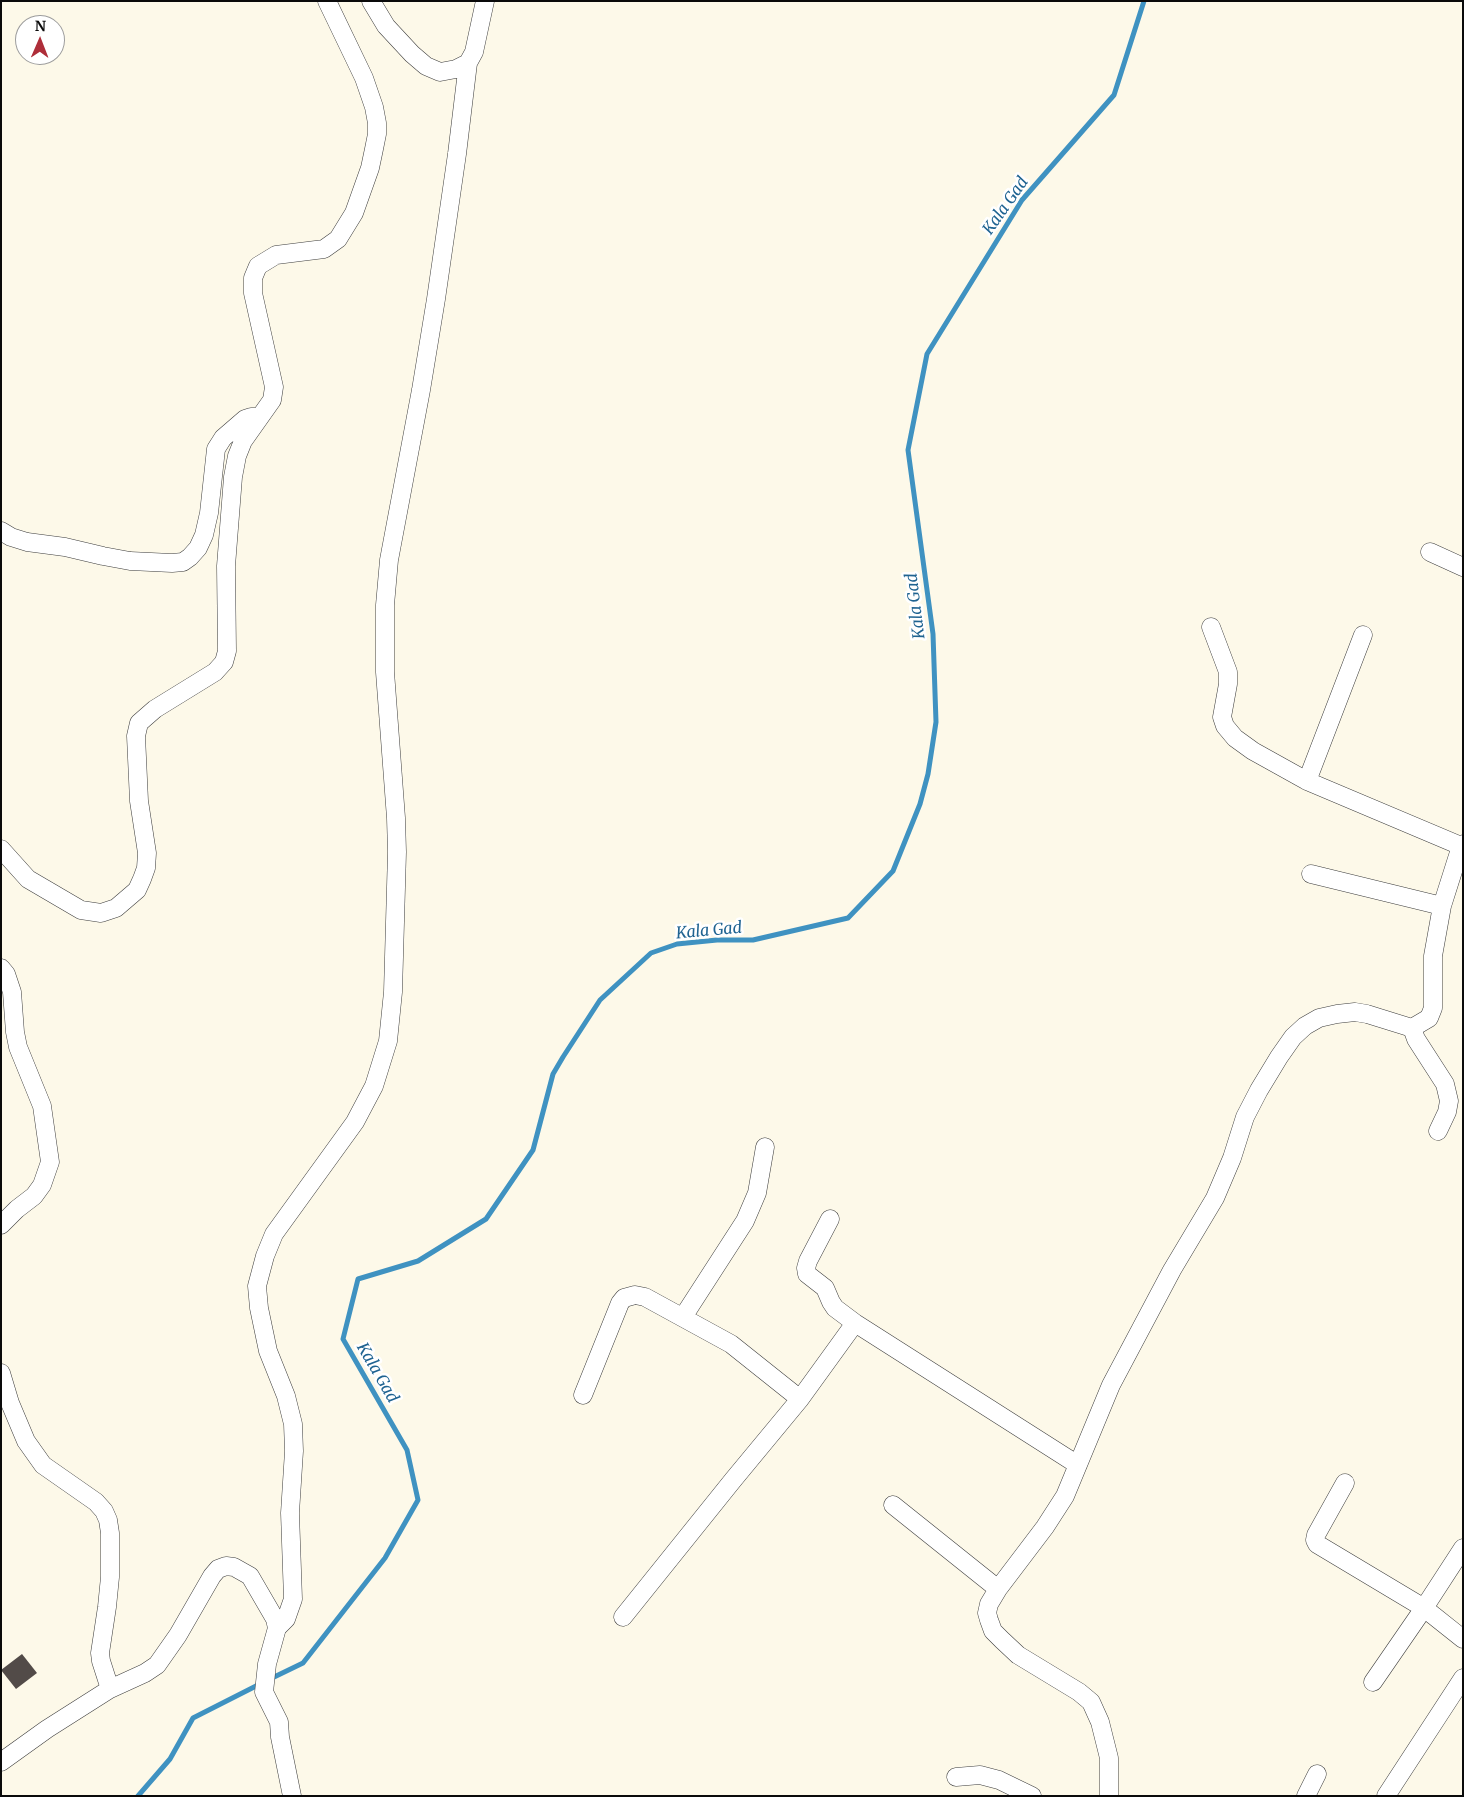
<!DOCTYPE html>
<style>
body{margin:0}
#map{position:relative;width:1464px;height:1797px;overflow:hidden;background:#fdf9e9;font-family:Merriweather,serif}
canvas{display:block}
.frame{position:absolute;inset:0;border:2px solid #0a0a0a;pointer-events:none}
.north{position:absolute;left:15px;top:15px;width:50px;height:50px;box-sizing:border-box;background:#fff;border:1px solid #9d9d9d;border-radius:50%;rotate:1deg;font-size:14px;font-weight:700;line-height:20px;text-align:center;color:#0a0a0a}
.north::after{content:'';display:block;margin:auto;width:18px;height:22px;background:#ae2e39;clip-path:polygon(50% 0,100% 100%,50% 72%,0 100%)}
</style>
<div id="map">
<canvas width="1464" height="1797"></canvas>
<div class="frame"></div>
<div class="north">N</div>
</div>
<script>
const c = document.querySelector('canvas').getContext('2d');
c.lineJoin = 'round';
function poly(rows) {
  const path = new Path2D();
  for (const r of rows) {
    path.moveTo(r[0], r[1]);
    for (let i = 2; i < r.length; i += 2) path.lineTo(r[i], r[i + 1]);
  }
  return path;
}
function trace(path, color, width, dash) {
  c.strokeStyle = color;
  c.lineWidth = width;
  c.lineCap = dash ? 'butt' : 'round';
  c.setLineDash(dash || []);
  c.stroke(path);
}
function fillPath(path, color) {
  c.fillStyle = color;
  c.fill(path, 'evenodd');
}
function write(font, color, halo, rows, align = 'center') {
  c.font = font + ' Merriweather,serif';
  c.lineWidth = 5;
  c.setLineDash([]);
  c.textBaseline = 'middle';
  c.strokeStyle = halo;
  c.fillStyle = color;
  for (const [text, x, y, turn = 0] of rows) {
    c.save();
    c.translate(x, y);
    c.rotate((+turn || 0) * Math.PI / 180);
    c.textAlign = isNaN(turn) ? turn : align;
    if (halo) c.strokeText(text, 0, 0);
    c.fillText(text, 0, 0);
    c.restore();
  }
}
trace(poly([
 [270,1679,303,1663,385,1558,418,1500,407,1450,343,1339,358,1279,418,1261,486,1219,533,1150,553,1074,563,1057,600,1000,651,953,677,944,717,940,753,940,848,918,893,871,920,804,928,774,936,722,933,634,908,450,927,354,1022,200,1114,95,1144,1],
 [138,1796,170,1759,193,1718,260,1684]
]), '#3f92c1', 5);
fillPath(poly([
 [22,1654,37,1673,16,1689,1,1670]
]), '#524b48');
const minor = poly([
 [371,1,386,26,412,54,426,66,440,72,456,69,468,63,474,52,485,1],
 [1,531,11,537,27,542,65,547,103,556,130,561,172,563,183,562,190,557,198,548,204,535,209,513,216,449,223,438,245,419,251,417,258,417],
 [1430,552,1463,567],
 [1211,627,1228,672,1228,684,1222,717,1225,726,1235,738,1253,751,1307,781,1461,846,1463,844],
 [1307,781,1363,635],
 [1,849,28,879,81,910,101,913,116,908,137,890,142,879,146,868,147,853,139,801,136,736,139,723,155,709,215,672,224,662,227,651,226,566,233,477,237,456,243,441,272,400,274,387,253,293,253,278,258,266,276,255,324,249,338,239,354,213,370,168,374,149,377,134,377,123,374,107,364,78,327,1],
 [1311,874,1442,906,1461,846],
 [1,968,6,974,12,992,15,1032,18,1047,42,1106,50,1162,42,1185,34,1196,17,1209,1,1225],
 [1412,1028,1416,1039,1445,1084,1449,1101,1447,1112,1438,1131],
 [830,1219,808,1261,806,1268,807,1274,825,1288,831,1302,835,1308,855,1323],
 [683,1317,745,1221,757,1193,765,1147],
 [1,1373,10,1403,26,1441,43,1465,96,1502,104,1511,108,1520,110,1533,110,1577,107,1607,100,1653,101,1661,110,1689],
 [583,1395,620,1303,624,1298,635,1295,645,1297,731,1344,800,1399],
 [1345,1483,1316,1535,1315,1540,1317,1544,1424,1608,1463,1639],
 [893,1505,998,1589],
 [623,1617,733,1480,800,1399,855,1323,1078,1465],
 [277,1628,286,1619,293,1599,290,1513,294,1451,293,1424,286,1396,268,1351,259,1308,257,1286,265,1256,274,1234,355,1122,374,1086,388,1041,393,992,397,852,396,818,385,672,385,605,389,560,421,390,436,299,457,154,468,63],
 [1373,1682,1424,1608,1463,1548],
 [1,1762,47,1729,110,1689,145,1673,157,1665,178,1635,212,1576,218,1569,226,1566,234,1567,250,1576,275,1619,277,1628,267,1664,264,1692,279,1722,280,1737,292,1796],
 [956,1777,980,1775,999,1780,1032,1796],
 [1109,1796,1109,1758,1100,1722,1091,1702,1079,1692,1018,1655,1002,1640,993,1631,989,1620,987,1613,989,1604,998,1589,1045,1527,1065,1496,1111,1385,1172,1270,1215,1198,1232,1158,1245,1117,1259,1090,1279,1057,1293,1037,1305,1026,1319,1018,1337,1014,1355,1012,1367,1014,1412,1028,1429,1018,1433,1008,1433,956,1442,906],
 [1306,1796,1317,1774],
 [1386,1796,1463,1678]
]);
trace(minor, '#3d3d3d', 19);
trace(minor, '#fff', 18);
write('italic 16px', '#1f6391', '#fff', [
 ["Kala Gad",1006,206,-55],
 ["Kala Gad",916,606,-97],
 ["Kala Gad",709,931,-5],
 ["Kala Gad",377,1373,60]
]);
</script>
